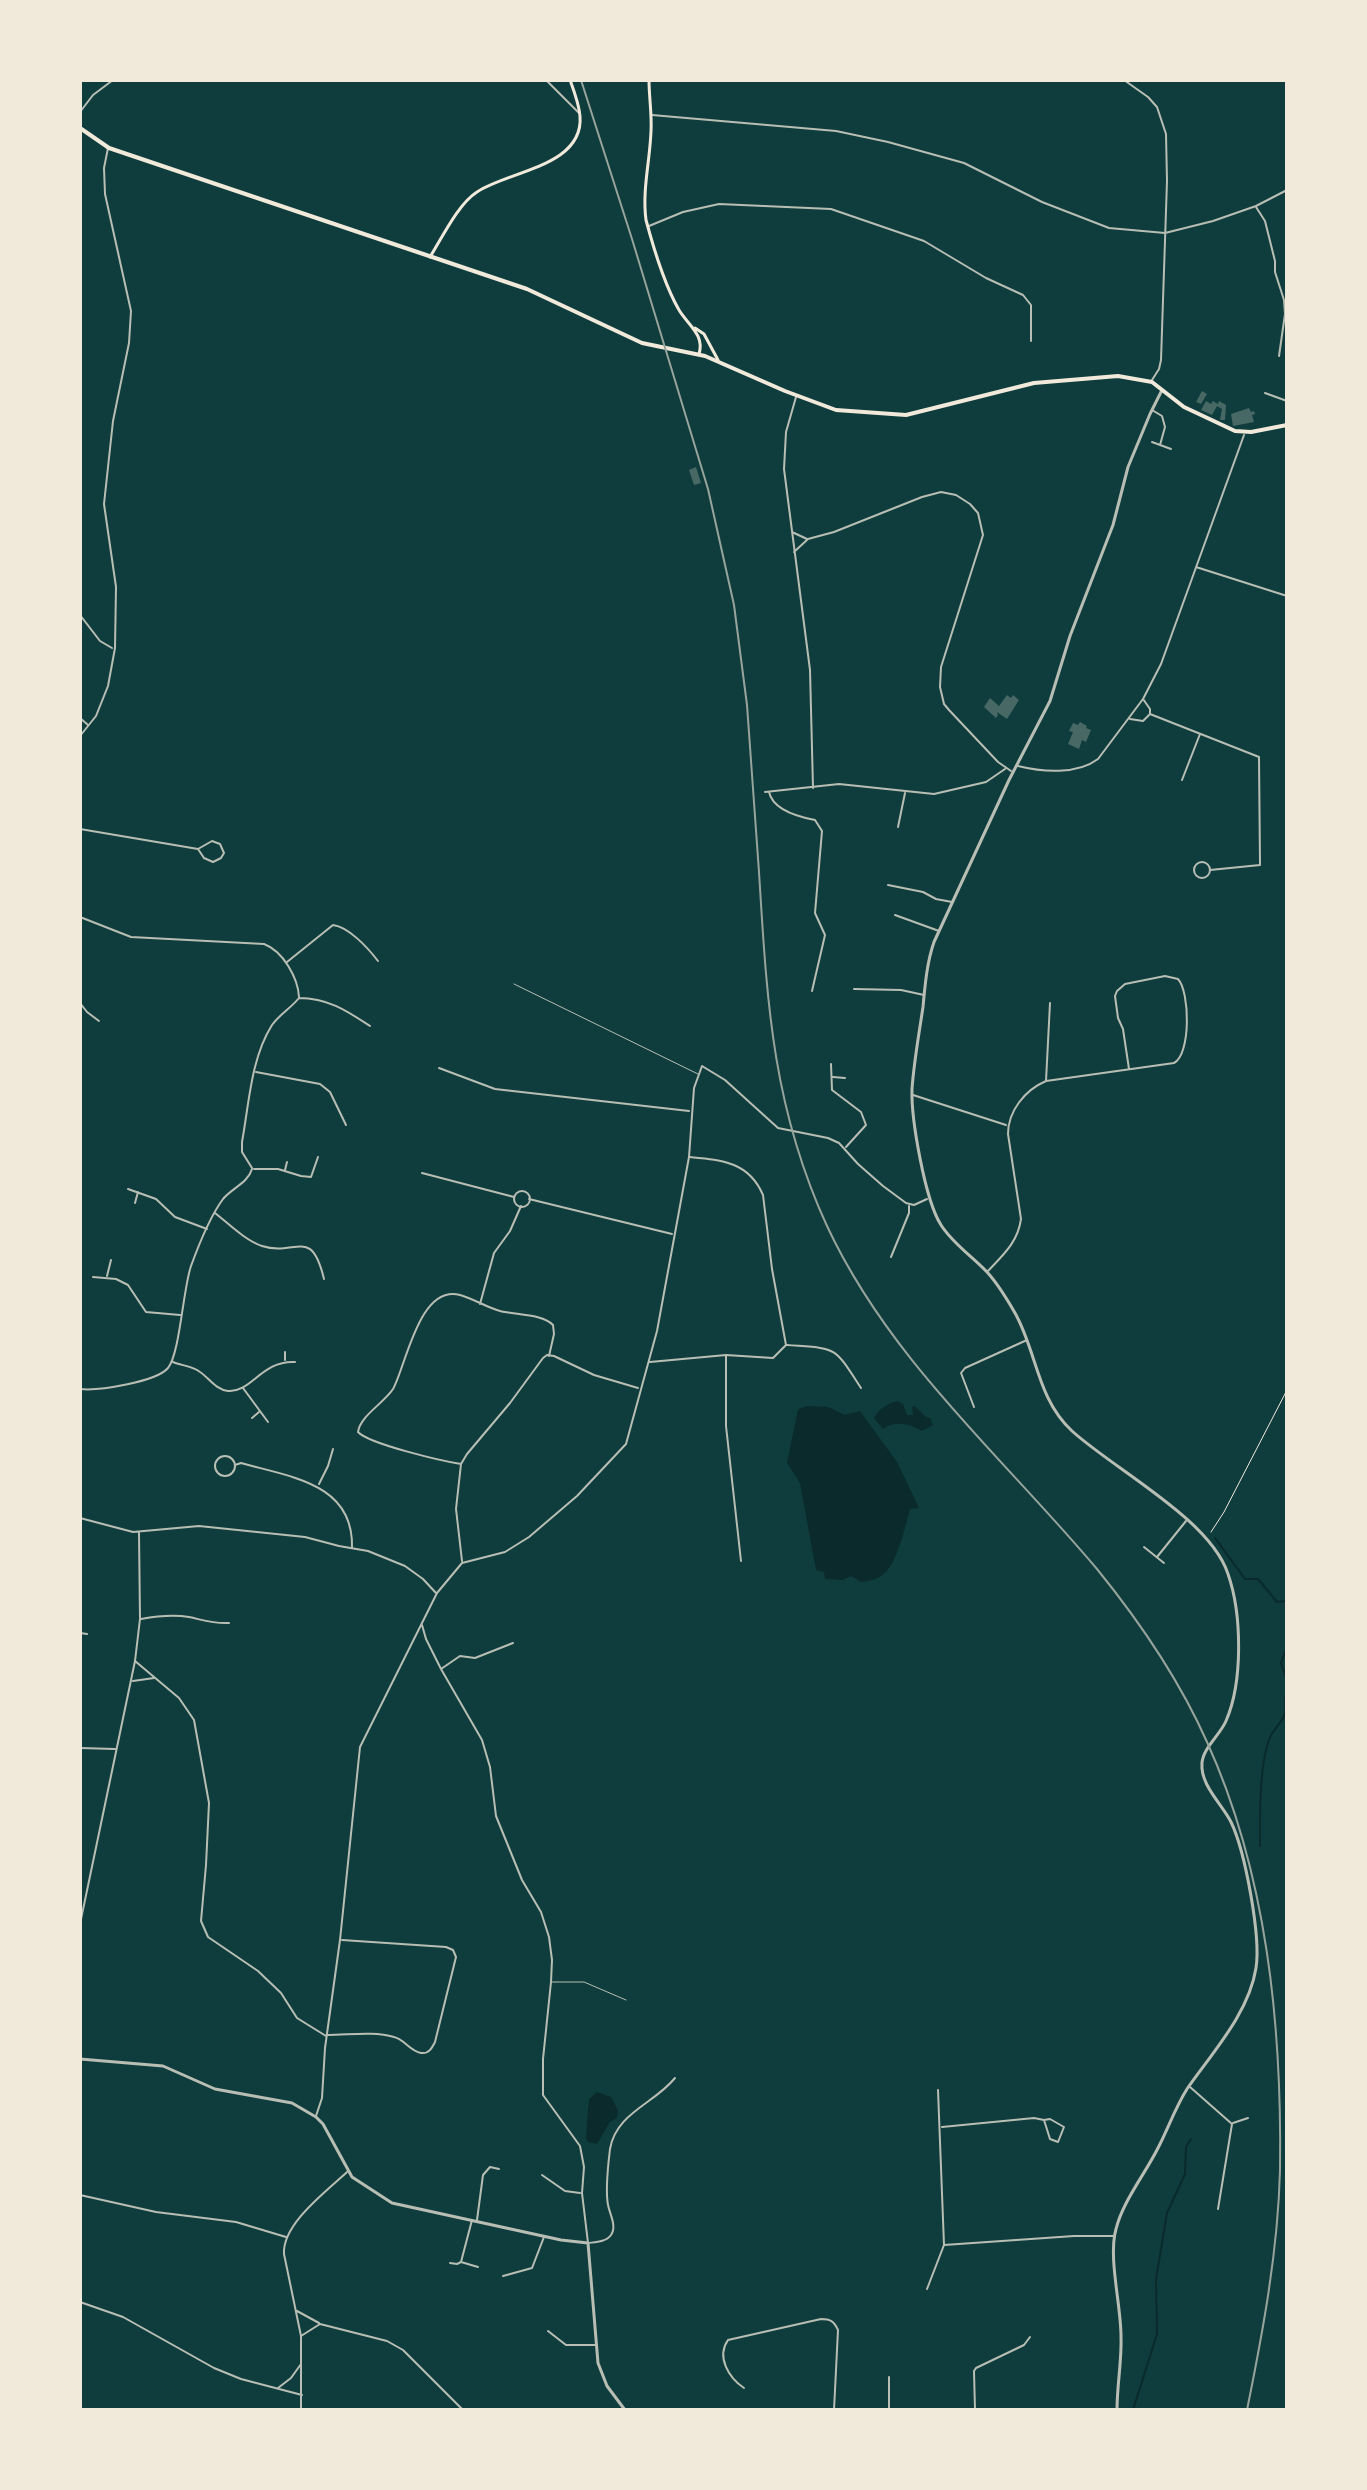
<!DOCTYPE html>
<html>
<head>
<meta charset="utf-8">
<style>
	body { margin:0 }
	#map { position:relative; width:1367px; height:2490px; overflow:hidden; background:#0f3d3e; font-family:Arial,sans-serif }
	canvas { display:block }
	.frame { position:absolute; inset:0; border:82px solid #f1e9da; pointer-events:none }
</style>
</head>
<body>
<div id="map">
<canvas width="1367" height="2490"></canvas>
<div class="frame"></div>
</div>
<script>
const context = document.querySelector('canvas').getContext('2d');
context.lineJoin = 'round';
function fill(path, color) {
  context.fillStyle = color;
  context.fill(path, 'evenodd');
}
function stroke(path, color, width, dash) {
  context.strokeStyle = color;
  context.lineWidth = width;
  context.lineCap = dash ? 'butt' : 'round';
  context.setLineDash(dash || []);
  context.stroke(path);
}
fill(new Path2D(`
	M 898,1401 L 903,1404 L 907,1415 L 913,1415 L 912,1407 L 915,1406 L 926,1417 L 930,1418 L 933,1425 L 922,1431 C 909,1424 896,1420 883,1429 L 874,1418 C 879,1409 888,1403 898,1401 Z
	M 807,1406 L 828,1407 L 845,1415 L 860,1411 L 897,1462 L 919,1508 L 910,1509 C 905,1527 897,1567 880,1577 C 875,1580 866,1581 861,1582 L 851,1576 L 843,1580 L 825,1579 L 824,1572 L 816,1570 L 800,1483 L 787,1463 L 798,1409 Z
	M 597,2092 L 611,2097 L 618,2110 L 617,2118 L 610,2122 L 597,2144 L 588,2142 L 586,2138 L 589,2099 Z`), '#0a2a2b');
stroke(new Path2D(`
	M 1215,1538 L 1245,1579 L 1258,1579 L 1277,1602 L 1287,1601
	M 1287,1647 L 1281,1663 L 1287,1680
	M 1260,1846 C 1260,1815 1259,1765 1270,1737 C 1274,1729 1281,1723 1284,1716 C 1288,1708 1283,1700 1287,1691
	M 1133,2410 L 1157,2334 L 1156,2279 L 1167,2213 L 1185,2174 L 1186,2147 L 1191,2139`), '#0a2a2b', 2);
fill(new Path2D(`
	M 1202,391 L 1207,394 L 1201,404 L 1196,402 Z
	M 1206,401 L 1211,404 L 1213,401 L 1218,404 L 1219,401 L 1226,405 L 1225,420 L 1220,420 L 1222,409 L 1217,406 L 1212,415 L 1201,410 Z
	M 1249,408 L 1251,412 L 1254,411 L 1255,414 L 1252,415 L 1254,422 L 1233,426 L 1231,414 Z
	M 696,467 L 701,483 L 694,485 L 689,470 Z
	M 1007,695 L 1011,698 L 1013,695 L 1019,700 L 1007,719 L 997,712 L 998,715 L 996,718 L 984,707 L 990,698 L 999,706 Z
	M 1080,722 L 1087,726 L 1086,728 L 1091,730 L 1086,742 L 1082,740 L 1079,749 L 1068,744 L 1073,732 L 1069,731 L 1073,723 L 1078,725 Z`), '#486865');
stroke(new Path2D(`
	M 1211,1532 L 1224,1512 L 1287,1390`), '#f1e9da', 1);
stroke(new Path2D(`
	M 514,984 L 698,1074
	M 552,1982 L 584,1982 L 626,2000`), '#b8beb3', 1);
stroke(new Path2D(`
	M 546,80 L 579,113
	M 1124,80 L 1148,97 L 1157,107 L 1166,134 L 1167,181 L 1161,360 L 1159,369 L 1152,380
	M 80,112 L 93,95 L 113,80
	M 652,115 L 836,131 L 888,142 L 964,163 L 1042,202 L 1109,228 L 1165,233 L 1213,221 L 1256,206 L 1287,190
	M 1256,207 L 1265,221 L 1275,261 L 1275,272 L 1284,300 L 1285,314 L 1279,356
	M 649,226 L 683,212 L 719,204 L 831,209 L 924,241 L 986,278 L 1023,295 L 1031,305 L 1031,341
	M 1265,393 L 1287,401
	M 796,397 L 786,432 L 784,469 L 810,670 L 813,788
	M 1152,410 L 1162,416 L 1165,427 L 1160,445
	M 1152,442 L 1171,449
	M 792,532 L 807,539
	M 794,552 L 808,539 L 834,532 L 922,497 L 941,492 L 956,495 L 970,504 L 978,513 L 983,535 L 941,667 L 940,687 L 944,704 L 949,710 L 998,762 L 1011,771
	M 1196,567 L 1287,596
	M 80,615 L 100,641 L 112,648
	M 1150,714 L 1259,757 L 1260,865 L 1210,870
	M 80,718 L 88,725
	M 1130,719 L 1143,721 L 1150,714 L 1150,709 L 1143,699
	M 80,736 L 96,716 L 108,686 L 115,648 L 116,587 L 104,504 L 113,421 L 129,343 L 131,311 L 105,194 L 104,168 L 108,148
	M 1018,766 C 1042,772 1077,775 1098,759 L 1143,699 L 1161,664 L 1244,435
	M 1182,780 L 1200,734
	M 765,792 L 839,784 L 934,794 L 986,782 L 1005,769
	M 769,792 C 773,810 799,817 815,820 L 822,831 L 815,913 L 825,935 L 812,991
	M 898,827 L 905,793
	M 80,829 L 198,849 L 204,858 L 213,862 L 221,858 L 224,853 L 220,844 L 212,841 L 198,849
	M1194 870a8 8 0 1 1 16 0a8 8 0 1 1-16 0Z
	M 888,885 L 923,892 L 936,899 L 952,902
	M 895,915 L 939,931
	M 80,917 L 131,937 L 264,944 C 283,951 298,978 299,997
	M 287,962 L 333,925 C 349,927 368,948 378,961
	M 854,989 L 901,990 L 924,995
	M 80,1003 L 87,1012 L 99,1021
	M 831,1064 L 832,1090 L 861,1112 L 866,1125 L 846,1147
	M 439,1068 L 495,1089 L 689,1111
	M 256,1072 L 320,1084 L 330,1092 L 346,1125
	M 833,1077 L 845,1078
	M 1046,1081 L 1050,1003
	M 913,1095 L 1006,1125
	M 252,1168 L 242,1152 L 242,1142 C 249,1104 251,1058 272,1025 C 280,1014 291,1008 299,998 C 328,998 347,1011 370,1026
	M 254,1169 L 278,1169 L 301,1176 L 311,1177 L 318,1157
	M 285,1170 L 287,1162
	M 422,1173 L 514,1197
	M 128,1189 L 156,1199 L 175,1217 L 207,1229
	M514 1199a8 8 0 1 1 16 0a8 8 0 1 1-16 0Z
	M 529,1199 L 672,1234
	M 135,1203 L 138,1192
	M 215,1213 C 229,1224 246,1241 262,1246 C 296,1257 311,1225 324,1279
	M 891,1257 L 909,1213 L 909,1206
	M 987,1272 C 1003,1255 1018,1242 1021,1219 L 1008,1134 C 1008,1111 1025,1090 1046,1081 L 1174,1063 C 1191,1054 1190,992 1178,979 L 1165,976 L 1125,984 L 1117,991 L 1115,996 L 1118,1018 L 1123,1029 L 1129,1069
	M 107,1276 L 111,1260
	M 93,1277 L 116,1279 L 128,1285 L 146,1312 L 180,1315
	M 480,1304 L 494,1253 L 510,1231 L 521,1206
	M 787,1345 C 838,1349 833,1345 861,1388
	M 726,1355 L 726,1426 L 741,1561
	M 285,1360 L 285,1352
	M 173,1362 C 180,1365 190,1366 197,1370 C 208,1376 214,1389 228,1391 C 251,1393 262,1360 295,1362
	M 650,1362 L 726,1355 L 773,1358 L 786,1345 L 772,1269 L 763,1195 C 749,1162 722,1160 690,1157
	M 243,1388 L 268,1422
	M 80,1389 C 98,1391 156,1382 168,1368 C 180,1353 183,1289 191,1266 C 199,1244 209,1218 223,1199 C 232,1188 248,1183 252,1169
	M 974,1407 L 961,1373 L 965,1368 L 1027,1340
	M 252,1418 L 259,1412
	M215 1466a10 10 0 1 1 20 0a10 10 0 1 1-20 0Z
	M 461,1464 C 442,1461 369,1444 358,1432 C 360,1416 384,1403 393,1389 C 406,1366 419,1284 460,1295 C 474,1299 486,1307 500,1311 C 516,1315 543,1314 553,1325 L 554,1334 L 549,1356
	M 235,1465 L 241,1463 C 290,1477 354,1483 352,1548
	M 319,1484 L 328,1466 L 333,1449
	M 80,1518 L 133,1532 L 199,1526 L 305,1537 L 339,1546 L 368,1551 L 405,1566 L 423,1579 L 436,1593
	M 1144,1547 L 1164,1563
	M 1157,1557 L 1186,1521
	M 462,1561 L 456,1509 L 461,1464 L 467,1454 L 510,1403 L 543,1358 L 547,1355 L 554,1356 L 594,1375 L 638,1388
	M 141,1619 C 157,1616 172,1614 189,1617 C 203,1620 214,1624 229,1623
	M 422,1625 L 426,1639 L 441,1669 L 482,1740 L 490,1767 L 496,1816 L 522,1880 L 541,1912 L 549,1937 L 552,1960 L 551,1982 L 543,2059 L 543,2095 L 580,2146 L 584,2167 L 582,2193 L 588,2243 C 596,2242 606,2242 611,2235 C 617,2226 610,2215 608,2205 C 605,2189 608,2166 610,2149 C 616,2113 654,2104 675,2078
	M 80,1633 L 87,1634
	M 135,1661 L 179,1698 L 194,1720 L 209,1803 L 206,1865 L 201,1921 L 208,1937 L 258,1971 L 281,1993 L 297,2018 L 326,2036
	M 441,1669 L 460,1656 L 475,1658 L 513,1643
	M 133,1681 L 154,1678
	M 80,1748 L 115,1749
	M 80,1924 L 135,1661 L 140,1619 L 139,1533
	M 328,2035 C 349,2035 374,2031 394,2037 C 404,2039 410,2051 421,2053 C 429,2054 432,2048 435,2042 L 456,1957 L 453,1950 L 446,1947 L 342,1940
	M 1190,2087 L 1232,2124 L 1218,2209
	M 316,2116 L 322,2098 L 325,2048 L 340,1940 L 360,1747 L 437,1593 L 462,1563 L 505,1552 L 529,1537 L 577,1496 L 626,1444 L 657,1331 L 689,1157 L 694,1088 L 702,1066 L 725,1080 L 778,1128 L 828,1138 L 839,1143 L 858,1164 L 883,1186 L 906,1203 L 914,1205 L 927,1199
	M 1233,2123 L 1248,2118
	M 942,2127 L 1034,2118 L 1044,2120 L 1050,2139 L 1058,2142 L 1064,2127 L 1050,2119 L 1044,2120
	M 542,2175 L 565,2191 L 580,2193
	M 80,2195 L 156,2212 L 236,2222 L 286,2237
	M 477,2220 L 483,2175 L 490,2167 L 499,2169
	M 944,2245 L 1074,2236 L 1113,2236
	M 461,2262 L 472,2220
	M 450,2263 L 457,2264 L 461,2262 L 478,2267
	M 503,2276 L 532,2268 L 544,2237
	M 927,2289 L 944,2245 L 938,2090
	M 80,2302 L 123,2317 L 214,2368 L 241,2379 L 302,2395
	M 297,2311 L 319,2323
	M 548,2331 L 566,2345 L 596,2345
	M 301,2336 L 320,2324 L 387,2341 L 403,2350 L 463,2410
	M 889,2377 L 889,2410
	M 278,2388 L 291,2378 L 301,2364
	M 744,2388 C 729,2378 716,2357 728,2340 L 821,2319 C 830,2319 834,2321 838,2330 L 834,2410
	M 301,2410 L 301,2336 L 284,2254 C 282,2224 327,2191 347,2172
	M 975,2410 L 974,2371 L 976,2368 L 1024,2345 L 1030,2337`), '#b8beb3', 2);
stroke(new Path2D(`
	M 80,2059 L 163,2066 L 215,2089 L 292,2103 L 316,2117 L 323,2124 L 352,2177 L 392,2203 L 561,2240 L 588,2243 L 598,2363 L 607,2386 L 625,2410
	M 1117,2410 C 1117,2385 1122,2360 1121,2336 C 1121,2305 1108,2257 1116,2229 C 1123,2201 1145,2174 1158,2148 C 1168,2129 1175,2108 1187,2089 C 1212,2053 1249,2013 1256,1968 C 1261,1936 1245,1851 1231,1822 C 1222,1804 1200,1785 1202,1763 C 1203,1748 1220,1735 1226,1721 C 1243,1682 1242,1614 1228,1574 C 1210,1519 1115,1470 1072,1431 C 1037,1399 1037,1352 1015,1313 C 1007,1299 998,1284 987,1272 C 972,1256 953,1244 941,1225 C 925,1200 911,1119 912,1089 C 914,1061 919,1034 923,1007 C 925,985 927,962 934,942 L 1009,780 L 1050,701 L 1070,636 L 1113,525 L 1128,467 L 1150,414 L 1162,390`), '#b8beb3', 3);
stroke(new Path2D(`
	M 649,80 C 649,97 652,114 651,131 C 650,161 642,190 646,220 C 654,250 664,284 679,310 C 688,325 705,335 699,354
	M 430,257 C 442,238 458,204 477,192 C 507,171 584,167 580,116 C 579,104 574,91 570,80
	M 695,328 L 704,334 L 718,360`), '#f1e9da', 3);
stroke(new Path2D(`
	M 80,128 L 109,148 L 527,289 L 642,343 L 705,356 L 785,391 L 836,410 L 906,415 L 1034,383 L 1118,376 L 1152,382 L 1184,407 L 1235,431 L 1251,432 L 1287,425`), '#f1e9da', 4);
stroke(new Path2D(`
	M 581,80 L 632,239 L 708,489 L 734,605 L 747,705 C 751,761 755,817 759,872 C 767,1001 772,1106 827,1226 C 890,1361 1003,1457 1097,1569 C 1140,1622 1179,1679 1207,1742 C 1267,1874 1282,2026 1280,2170 C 1278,2251 1263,2331 1247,2410`), '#97a49c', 2);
</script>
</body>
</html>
